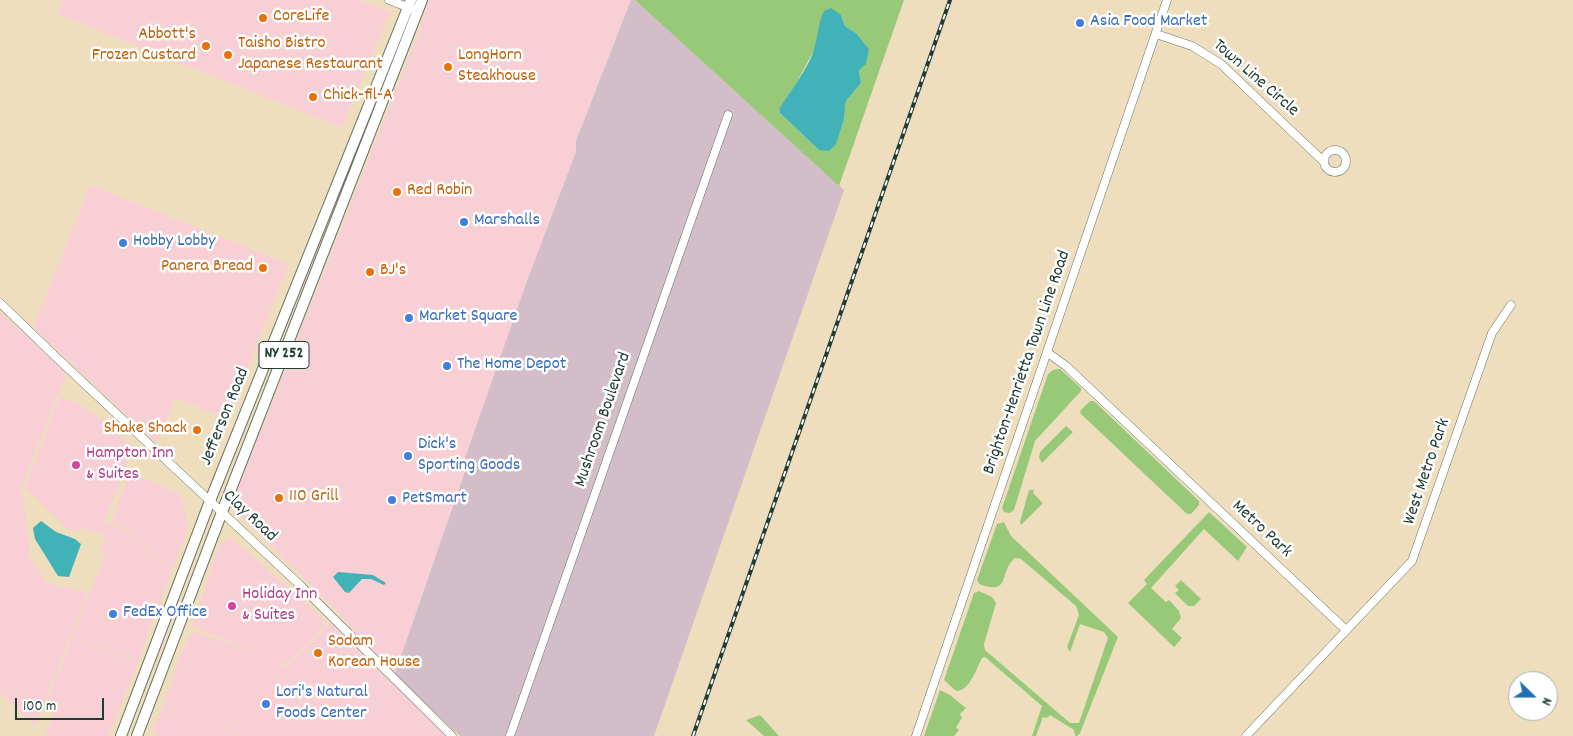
<!DOCTYPE html>
<html>
<head>
<meta charset="utf-8">
<style>
	body { margin:0 }
	#map { position:relative; width:1573px; height:736px; overflow:hidden; background:#efdebe; font-family:Dekko,sans-serif }
	canvas { display:block }
	.north { position:absolute; left:1508px; top:671px; width:50px; height:50px; box-sizing:border-box; background:#fff; border:1px solid #a5b1ae; border-radius:50%; rotate:112deg; font-size:14px; font-weight:700; line-height:20px; text-align:center; color:#1f3d34 }
	.north::after { content:''; display:block; margin:auto; width:18px; height:22px; background:#1f6fb2; clip-path:polygon(50% 0,100% 100%,50% 72%,0 100%) }
	.scale { position:absolute; left:15px; top:698px; width:89px; height:22px; box-sizing:border-box; border:2px solid #1f3d34; border-top:0; padding-left:6px; font-size:15px; line-height:18px; white-space:nowrap; color:#1f3d34; -webkit-text-stroke:4px #fff; paint-order:stroke }
</style>
</head>
<body>
<div id="map">
<canvas width="1573" height="736"></canvas>
<div class="north">N</div>
<div class="scale">100 m</div>
</div>
<script>
const context = document.querySelector('canvas').getContext('2d');
context.lineJoin = 'round';
function fill(path, color) {
  context.fillStyle = color;
  context.fill(path, 'evenodd');
}
function stroke(path, color, width, dash) {
  context.strokeStyle = color;
  context.lineWidth = width;
  context.lineCap = dash ? 'butt' : 'round';
  context.setLineDash(dash || []);
  context.stroke(path);
}
function label(font, color, halo, rows, align = 'center') {
  context.font = font + ' Dekko,sans-serif';
  context.lineWidth = 5;
  context.setLineDash([]);
  context.textBaseline = 'middle';
  context.strokeStyle = halo;
  context.fillStyle = color;
  for (const [text, x, y, turn = 0] of rows) {
    context.save();
    context.translate(x, y);
    context.rotate((+turn || 0) * Math.PI / 180);
    context.textAlign = isNaN(turn) ? turn : align;
    if (halo) context.strokeText(text, 0, 0);
    context.fillText(text, 0, 0);
    context.restore();
  }
}
fill(new Path2D(`
	M 62,0 L 360,0 L 390,12 L 342,128 L 57,14 Z
	M 429,0 L 631,0 L 576,141 L 576,152 L 527,281 L 465,458 L 469,460 L 395,674 L 350,628 L 337,611 L 238,514 L 234,509 L 233,501 L 419,32 Z
	M 90,185 L 289,264 L 227,419 L 175,398 L 157,443 L 33,328 Z
	M 0,312 L 67,373 L 22,486 L 31,559 L 47,583 L 88,593 L 35,726 L 0,693 Z
	M 60,397 L 79,404 L 100,418 L 134,447 L 104,522 L 126,530 L 171,572 L 138,661 L 72,637 L 105,555 L 99,552 L 105,536 L 86,529 L 68,530 L 25,487 Z
	M 130,472 L 178,493 L 183,501 L 188,528 L 172,572 L 125,527 L 111,522 Z
	M 229,537 L 259,561 L 324,620 L 326,624 L 291,660 L 285,665 L 281,663 L 283,670 L 330,623 L 447,736 L 239,736 L 230,728 L 233,722 L 228,728 L 237,736 L 157,736 L 153,730 L 189,635 L 197,632 L 270,659 L 192,626 L 219,546 Z
	M 72,638 L 138,662 L 109,736 L 45,736 L 59,704 L 48,699 Z`), '#f7cfd5');
fill(new Path2D(`
	M 631,0 L 635,0 L 844,190 L 654,736 L 460,736 L 395,674 L 469,460 L 465,458 L 527,281 L 576,152 L 576,141 Z`), '#d2bdc8');
fill(new Path2D(`
	M 635,0 L 904,0 L 839,186 ZM 841,15 L 845,26 L 856,33 L 869,49 L 859,70 L 861,83 L 846,101 L 844,119 L 819,150 L 780,113 L 779,109 L 797,82 L 814,50 Z
	M 1060,369 L 1081,388 L 1081,391 L 1035,441 L 1014,510 L 1010,513 L 1004,512 L 1002,508 L 1048,374 L 1053,370 Z
	M 1090,401 L 1094,401 L 1199,501 L 1199,505 L 1191,514 L 1187,514 L 1081,414 L 1080,411 Z
	M 1066,426 L 1073,432 L 1042,463 L 1039,458 L 1040,452 Z
	M 1029,490 L 1034,490 L 1033,493 L 1043,503 L 1021,525 L 1020,522 Z
	M 1209,512 L 1247,547 L 1238,561 L 1204,529 L 1151,588 L 1166,602 L 1169,600 L 1179,611 L 1181,618 L 1172,629 L 1182,638 L 1174,647 L 1128,603 L 1147,584 L 1144,580 Z
	M 1004,522 L 1011,536 L 1118,637 L 1080,733 L 1077,736 L 1075,736 L 1074,730 L 1050,715 L 1047,718 L 1043,717 L 1036,736 L 1032,736 L 1042,706 L 985,657 L 982,658 L 980,662 C 975,672 969,691 956,691 L 944,680 L 974,593 L 979,591 L 992,597 L 996,603 L 984,644 L 985,650 L 1070,723 L 1079,723 L 1108,638 L 1104,632 L 1080,624 L 1070,652 L 1067,647 L 1079,615 L 1076,606 L 1021,559 L 1015,558 C 998,572 1012,596 979,584 L 977,580 L 997,524 Z
	M 1181,580 L 1201,599 L 1194,606 L 1188,606 L 1175,593 L 1179,590 L 1175,586 Z
	M 940,690 L 950,695 L 966,708 L 960,714 L 962,718 L 956,727 L 959,730 L 954,736 L 924,736 Z
	M 760,715 L 779,736 L 764,736 L 746,720 Z`), '#98c979');
fill(new Path2D(`
	M 831,8 L 841,15 L 845,26 L 856,33 L 869,49 L 866,64 L 859,70 L 861,83 L 846,101 L 844,119 L 836,144 L 829,151 L 819,150 L 780,113 L 779,109 C 789,93 810,66 814,49 C 818,36 818,23 824,11 Z
	M 41,521 L 56,532 L 75,539 L 81,544 L 69,577 L 58,576 L 35,539 L 33,528 Z
	M 338,572 L 373,575 L 386,583 L 384,585 L 371,579 L 362,579 L 349,593 L 345,592 L 333,577 Z`), '#42b2b9');
const minor = new Path2D(`
	M 389,0 L 418,11
	M 1156,34 L 1192,46 L 1221,64 L 1324,162
	M1324 161a11 11 0 1 1 22 0a11 11 0 1 1-22 0Z
	M 0,303 L 58,359 L 302,587 L 452,736
	M 1048,353 L 1066,366 L 1346,630
	M 510,736 L 728,115
	M 916,736 L 1167,0
	M 1246,736 L 1412,561 L 1492,333 L 1511,305`);
const major = new Path2D(`
	M 121,736 L 210,501 L 411,0
	M 137,736 L 222,512 L 422,0`);
stroke(minor, '#687564', 9);
stroke(major, '#687564', 12);
stroke(minor, '#fff', 8);
stroke(major, '#fff', 10);
const rail = new Path2D(`
	M 693,736 L 950,0`);
stroke(rail, '#1f3d34', 4);
stroke(rail, '#fff', 2, [5.5]);
for (const [x, y, r, color] of [
	[263,18,5,"#e8710a"],
	[1080,23,5,"#3f7fe0"],
	[206,46,5,"#e8710a"],
	[228,55,5,"#e8710a"],
	[448,67,5,"#e8710a"],
	[313,97,5,"#e8710a"],
	[397,192,5,"#e8710a"],
	[464,222,5,"#3f7fe0"],
	[123,243,5,"#3f7fe0"],
	[263,268,5,"#e8710a"],
	[370,272,5,"#e8710a"],
	[409,318,5,"#3f7fe0"],
	[447,366,5,"#3f7fe0"],
	[197,430,5,"#e8710a"],
	[408,456,5,"#3f7fe0"],
	[76,465,5,"#d1479c"],
	[279,498,5,"#e8710a"],
	[392,500,5,"#3f7fe0"],
	[232,606,5,"#d1479c"],
	[113,614,5,"#3f7fe0"],
	[318,653,5,"#e8710a"],
	[266,704,5,"#3f7fe0"]
]) {
  const dot = new Path2D();
  dot.arc(x, y, r, 0, 2 * Math.PI);
  context.fillStyle = color;
  context.fill(dot);
  stroke(dot, '#fff', 2);
}
for (const [x, y, w] of [
	[284,355,50]
]) {
  const box = new Path2D();
  box.roundRect(x - w / 2, y - 13.5, w, 27, 4);
  context.fillStyle = '#fff';
  context.fill(box);
  stroke(box, '#1f3d34', 1);
}
label('bold 16px', '#1f3d34', null, [
	["NY 252",284,355]
]);
label('18px', '#c56008', '#fff', [
	["CoreLife",273,18],
	["Abbott's",196,36,"right"],
	["Frozen Custard",196,57,"right"],
	["Taisho Bistro",238,45],
	["Japanese Restaurant",238,66],
	["LongHorn",458,57],
	["Steakhouse",458,78],
	["Chick-fil-A",323,97],
	["Red Robin",407,192],
	["Panera Bread",253,268,"right"],
	["BJ's",380,272],
	["Shake Shack",187,430,"right"],
	["110 Grill",289,498],
	["Sodam",328,643],
	["Korean House",328,664]
], 'left');
label('18px', '#366cbe', '#fff', [
	["Asia Food Market",1090,23],
	["Marshalls",474,222],
	["Hobby Lobby",133,243],
	["Market Square",419,318],
	["The Home Depot",457,366],
	["Dick's",418,446],
	["Sporting Goods",418,467],
	["PetSmart",402,500],
	["FedEx Office",123,614],
	["Lori's Natural",276,694],
	["Foods Center",276,715]
], 'left');
label('18px', '#1f3d34', '#fff', [
	["Town Line Circle",1255,79,41],
	["Brighton-Henrietta Town Line Road",1028,363,-71],
	["Jefferson Road",226,417,-68],
	["Mushroom Boulevard",604,420,-71],
	["West Metro Park",1428,472,-71],
	["Clay Road",249,517,43],
	["Metro Park",1261,530,43]
]);
label('18px', '#b23c85', '#fff', [
	["Hampton Inn",86,455],
	["& Suites",86,476],
	["Holiday Inn",242,596],
	["& Suites",242,617]
], 'left');
</script>
</body>
</html>
